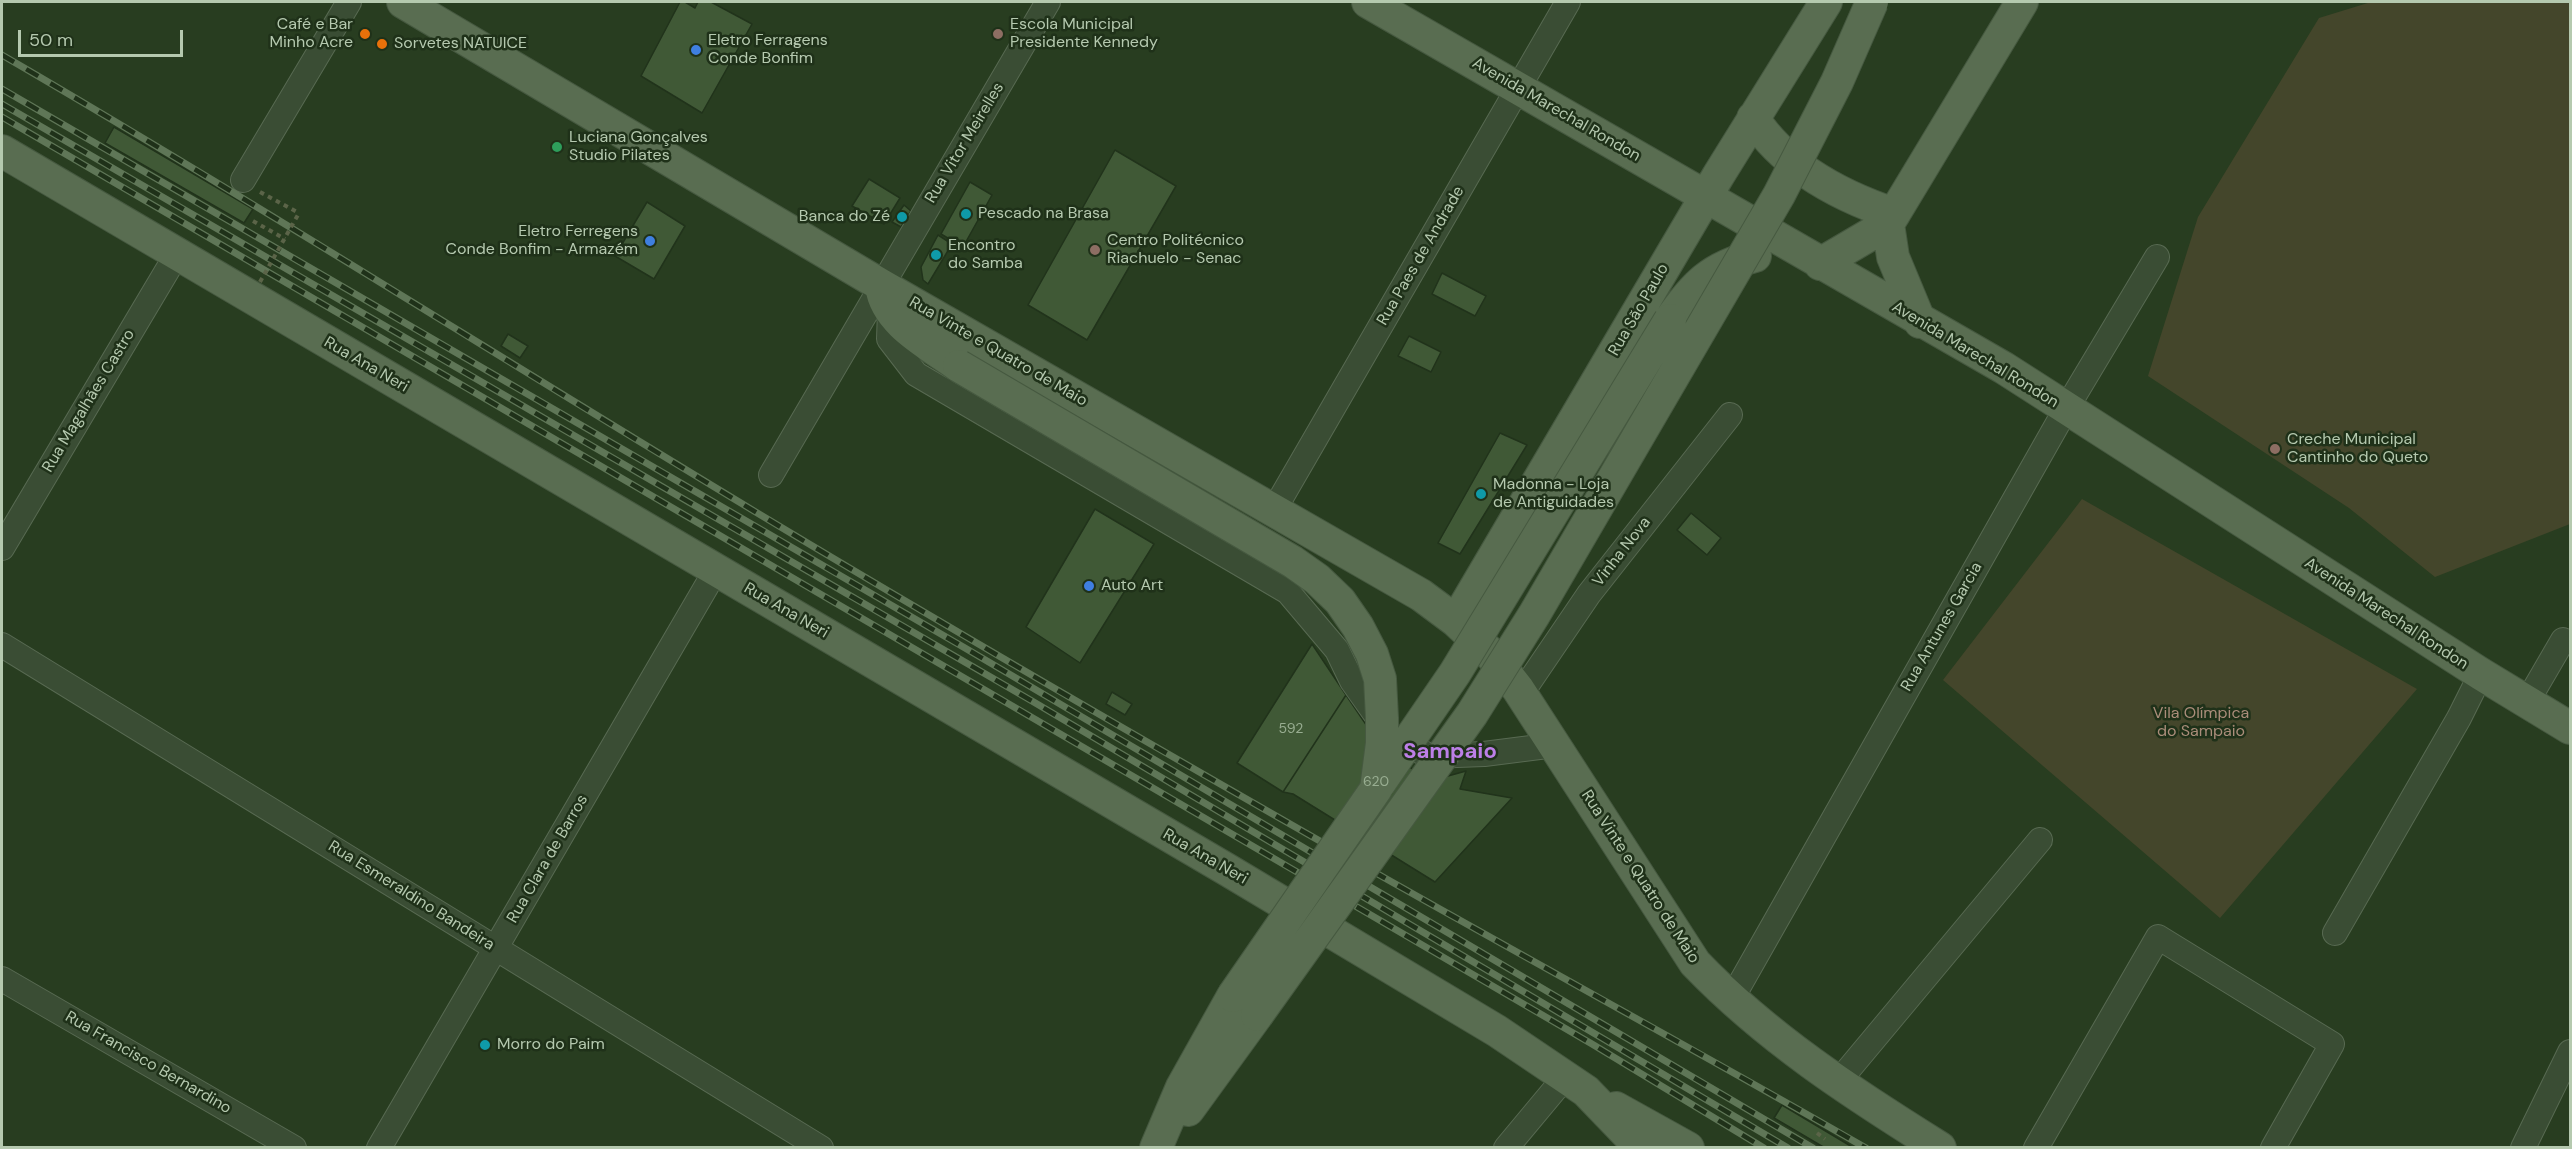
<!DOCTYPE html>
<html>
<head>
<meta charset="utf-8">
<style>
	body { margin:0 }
	#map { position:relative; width:2572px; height:1149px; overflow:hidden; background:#283d20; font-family:"DM Sans",sans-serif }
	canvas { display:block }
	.frame { position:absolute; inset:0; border:3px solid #b5c9af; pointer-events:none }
	.scale { position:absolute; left:18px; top:30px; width:165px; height:27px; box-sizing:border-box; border:3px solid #b5c9af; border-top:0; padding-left:8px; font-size:18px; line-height:21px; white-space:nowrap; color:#b5c9af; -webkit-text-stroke:4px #1f3119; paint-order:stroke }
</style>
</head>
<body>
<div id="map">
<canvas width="2572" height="1149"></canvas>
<div class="frame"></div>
<div class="scale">50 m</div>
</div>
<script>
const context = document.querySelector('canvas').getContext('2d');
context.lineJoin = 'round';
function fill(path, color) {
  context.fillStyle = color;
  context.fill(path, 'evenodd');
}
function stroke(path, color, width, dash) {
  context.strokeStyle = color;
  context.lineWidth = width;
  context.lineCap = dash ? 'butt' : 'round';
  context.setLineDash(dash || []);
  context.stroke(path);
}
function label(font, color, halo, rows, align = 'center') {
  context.font = font + ' "DM Sans",sans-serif';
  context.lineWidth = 5;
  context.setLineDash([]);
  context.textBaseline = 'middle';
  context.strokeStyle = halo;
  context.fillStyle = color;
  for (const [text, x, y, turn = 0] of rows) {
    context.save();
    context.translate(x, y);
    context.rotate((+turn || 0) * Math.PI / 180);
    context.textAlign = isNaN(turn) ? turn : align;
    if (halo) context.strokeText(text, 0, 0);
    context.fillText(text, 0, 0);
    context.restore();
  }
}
fill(new Path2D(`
	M 2371,2 L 2570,2 L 2570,524 L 2435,577 L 2349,508 L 2148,376 L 2198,217 L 2319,18 Z
	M 2082,499 L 2417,689 L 2220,918 L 1943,680 Z`), '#44462b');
const building = new Path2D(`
	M 680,2 L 685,2 L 695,8 L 698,2 L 711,2 L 752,24 L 702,113 L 641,76 Z
	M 114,127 L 253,209 L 244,223 L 105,143 Z
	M 1115,150 L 1176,186 L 1087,340 L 1028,305 Z
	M 869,179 L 900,198 L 884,224 L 852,206 Z
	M 970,182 L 992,195 L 963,247 L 941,234 Z
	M 647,202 L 685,226 L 654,279 L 615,256 Z
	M 904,205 L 911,211 L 901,227 L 892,222 Z
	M 938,235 L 952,244 L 928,284 L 923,280 L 921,267 Z
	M 1442,273 L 1486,296 L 1475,316 L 1432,294 Z
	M 508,334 L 528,346 L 520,358 L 501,346 Z
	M 1409,336 L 1441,352 L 1431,372 L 1398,356 Z
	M 1500,433 L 1527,445 L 1460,554 L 1438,543 Z
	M 1095,509 L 1154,544 L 1080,663 L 1026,627 Z
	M 1691,513 L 1721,538 L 1707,555 L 1677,530 Z
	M 1312,644 L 1346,695 L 1283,792 L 1237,763 Z
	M 1112,692 L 1132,704 L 1125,715 L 1106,704 Z
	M 1346,695 L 1367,726 L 1392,754 L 1419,774 L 1448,776 L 1466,771 L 1460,789 L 1512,798 L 1435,882 L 1293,794 L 1283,792 Z
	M 1782,1105 L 1854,1148 L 1825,1148 L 1774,1118 Z`);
fill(building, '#405936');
stroke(building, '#21331b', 1.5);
const minor = new Path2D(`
	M 243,180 L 349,2
	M 890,311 L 889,339 L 916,374 L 1288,592 L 1337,650 L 1352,681 L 1393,739 L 1430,756 L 1484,754 L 1555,745
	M 771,475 L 1048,2
	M 1274,510 L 1568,2
	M 2,548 L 177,254
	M 2,645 L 821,1148
	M 1521,694 L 1589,594 L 1730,415
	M 2527,702 L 2563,640
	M 2335,933 L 2459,718 L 2481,674
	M 2,979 L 294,1148
	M 1731,1000 L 2066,409 L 2157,257
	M 1838,1082 L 2040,840
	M 379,1148 L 716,570
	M 1506,1148 L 1566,1076
	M 2036,1148 L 2158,937 L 2332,1044 L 2273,1148
	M 2523,1148 L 2570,1052`);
const major = new Path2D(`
	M 403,2 L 881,285 L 1421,595 L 1456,621 L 1488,651 L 1518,689 L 1695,963 C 1767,1038 1852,1093 1940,1148
	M 1368,2 L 2004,368 L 2481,674 L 2570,728
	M 1753,118 C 1785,167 1840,196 1894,214
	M 2,151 L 1226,869 L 1497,1031 L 1586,1091 L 1641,1148
	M 1888,224 L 1893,257 L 1920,322
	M 1820,264 L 1888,224 L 2022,2
	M 881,286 C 886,324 931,345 959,366
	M 1670,320 C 1694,285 1711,267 1755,256
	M 1456,621 L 1718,176 L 1826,2
	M 1616,1108 L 1688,1148
	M 1188,1110 L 1257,1015
	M 1156,1148 L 1182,1087 L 1233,996`);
stroke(minor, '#586a52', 26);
stroke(major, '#465940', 34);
stroke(new Path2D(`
	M 260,192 L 299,213
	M 253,221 L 285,239
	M 1817,1133 L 1825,1139`), '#5b6448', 4, [4.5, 4.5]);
stroke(minor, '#3a4d34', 24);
stroke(major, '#596d51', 32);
const rail = new Path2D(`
	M 2,55 C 255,202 503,360 754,511 C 962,636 1172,757 1383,877 C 1544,968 1706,1056 1866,1148
	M 2,89 L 965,648 L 1813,1148
	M 2,104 L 1032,701 L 1788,1148
	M 2,117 L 1592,1044 L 1764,1148`);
stroke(rail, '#5f7657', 7);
stroke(rail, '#1f3119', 4.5, [14]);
const majorBridge = new Path2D(`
	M 959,366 L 1293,562 L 1317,579 L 1340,601 L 1358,627 L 1372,654 L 1380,679 L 1382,718 L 1382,743 L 1376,789 L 1233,996
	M 1379,784 L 1455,673 L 1670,320
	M 1257,1015 L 1472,714 L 1534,615 L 1779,195 L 1837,82 L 1872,2`);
stroke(majorBridge, '#465940', 34, []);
stroke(new Path2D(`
	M 260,282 L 299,213`), '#5b6448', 4, [4.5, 4.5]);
stroke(majorBridge, '#596d51', 32);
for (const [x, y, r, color] of [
	[365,34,6,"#e8710a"],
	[998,34,6,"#8d6e63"],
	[382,44,6,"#e8710a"],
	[696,50,6,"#3f7fe0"],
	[557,147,6,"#2e9e5b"],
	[966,214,6,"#0f9aa8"],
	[902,217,6,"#0f9aa8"],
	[650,241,6,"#3f7fe0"],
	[1095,250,6,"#8d6e63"],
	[936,255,6,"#0f9aa8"],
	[2275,449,6,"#8d6e63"],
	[1481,494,6,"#0f9aa8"],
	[1089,586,6,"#3f7fe0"],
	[485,1045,6,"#0f9aa8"]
]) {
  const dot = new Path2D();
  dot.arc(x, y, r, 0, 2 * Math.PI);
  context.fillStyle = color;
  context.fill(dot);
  stroke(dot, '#1f3119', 2);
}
label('14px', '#98ad91', null, [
	["592",1291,729],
	["620",1376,782]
]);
label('16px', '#b5c9af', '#1f3119', [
	["Café e Bar",353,25,"right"],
	["Minho Acre",353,43,"right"],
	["Escola Municipal",1010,25],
	["Presidente Kennedy",1010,43],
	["Eletro Ferragens",708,41],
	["Conde Bonfim",708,59],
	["Sorvetes NATUICE",394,44],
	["Luciana Gonçalves",569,138],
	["Studio Pilates",569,156],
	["Pescado na Brasa",978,214],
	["Banca do Zé",890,217,"right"],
	["Eletro Ferregens",638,232,"right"],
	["Conde Bonfim - Armazém",638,250,"right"],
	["Centro Politécnico",1107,241],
	["Riachuelo - Senac",1107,259],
	["Encontro",948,246],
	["do Samba",948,264],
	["Creche Municipal",2287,440],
	["Cantinho do Queto",2287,458],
	["Madonna - Loja",1493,485],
	["de Antiguidades",1493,503],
	["Auto Art",1101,586],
	["Morro do Paim",497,1045]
], 'left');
label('16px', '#b5c9af', '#1f3119', [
	["Avenida Marechal Rondon",1556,110,30],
	["Rua Vitor Meirelles",965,143,-59],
	["Rua Paes de Andrade",1421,256,-60],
	["Rua São Paulo",1639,310,-60],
	["Rua Vinte e Quatro de Maio",998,352,30],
	["Avenida Marechal Rondon",1975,355,31],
	["Rua Ana Neri",366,365,30],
	["Rua Magalhães Castro",89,401,-59],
	["Vinha Nova",1622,552,-52],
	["Rua Ana Neri",786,611,30],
	["Avenida Marechal Rondon",2386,614,33],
	["Rua Antunes Garcia",1942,627,-60],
	["Rua Ana Neri",1205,857,30],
	["Rua Clara de Barros",548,859,-60],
	["Rua Vinte e Quatro de Maio",1640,877,57],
	["Rua Esmeraldino Bandeira",411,896,32],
	["Rua Francisco Bernardino",148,1063,30]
]);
label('16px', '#ab8d7a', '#1f3119', [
	["Vila Olímpica",2201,714],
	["do Sampaio",2201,732]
]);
label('bold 22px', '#bc7fe7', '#1f3119', [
	["Sampaio",1450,752]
]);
</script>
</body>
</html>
